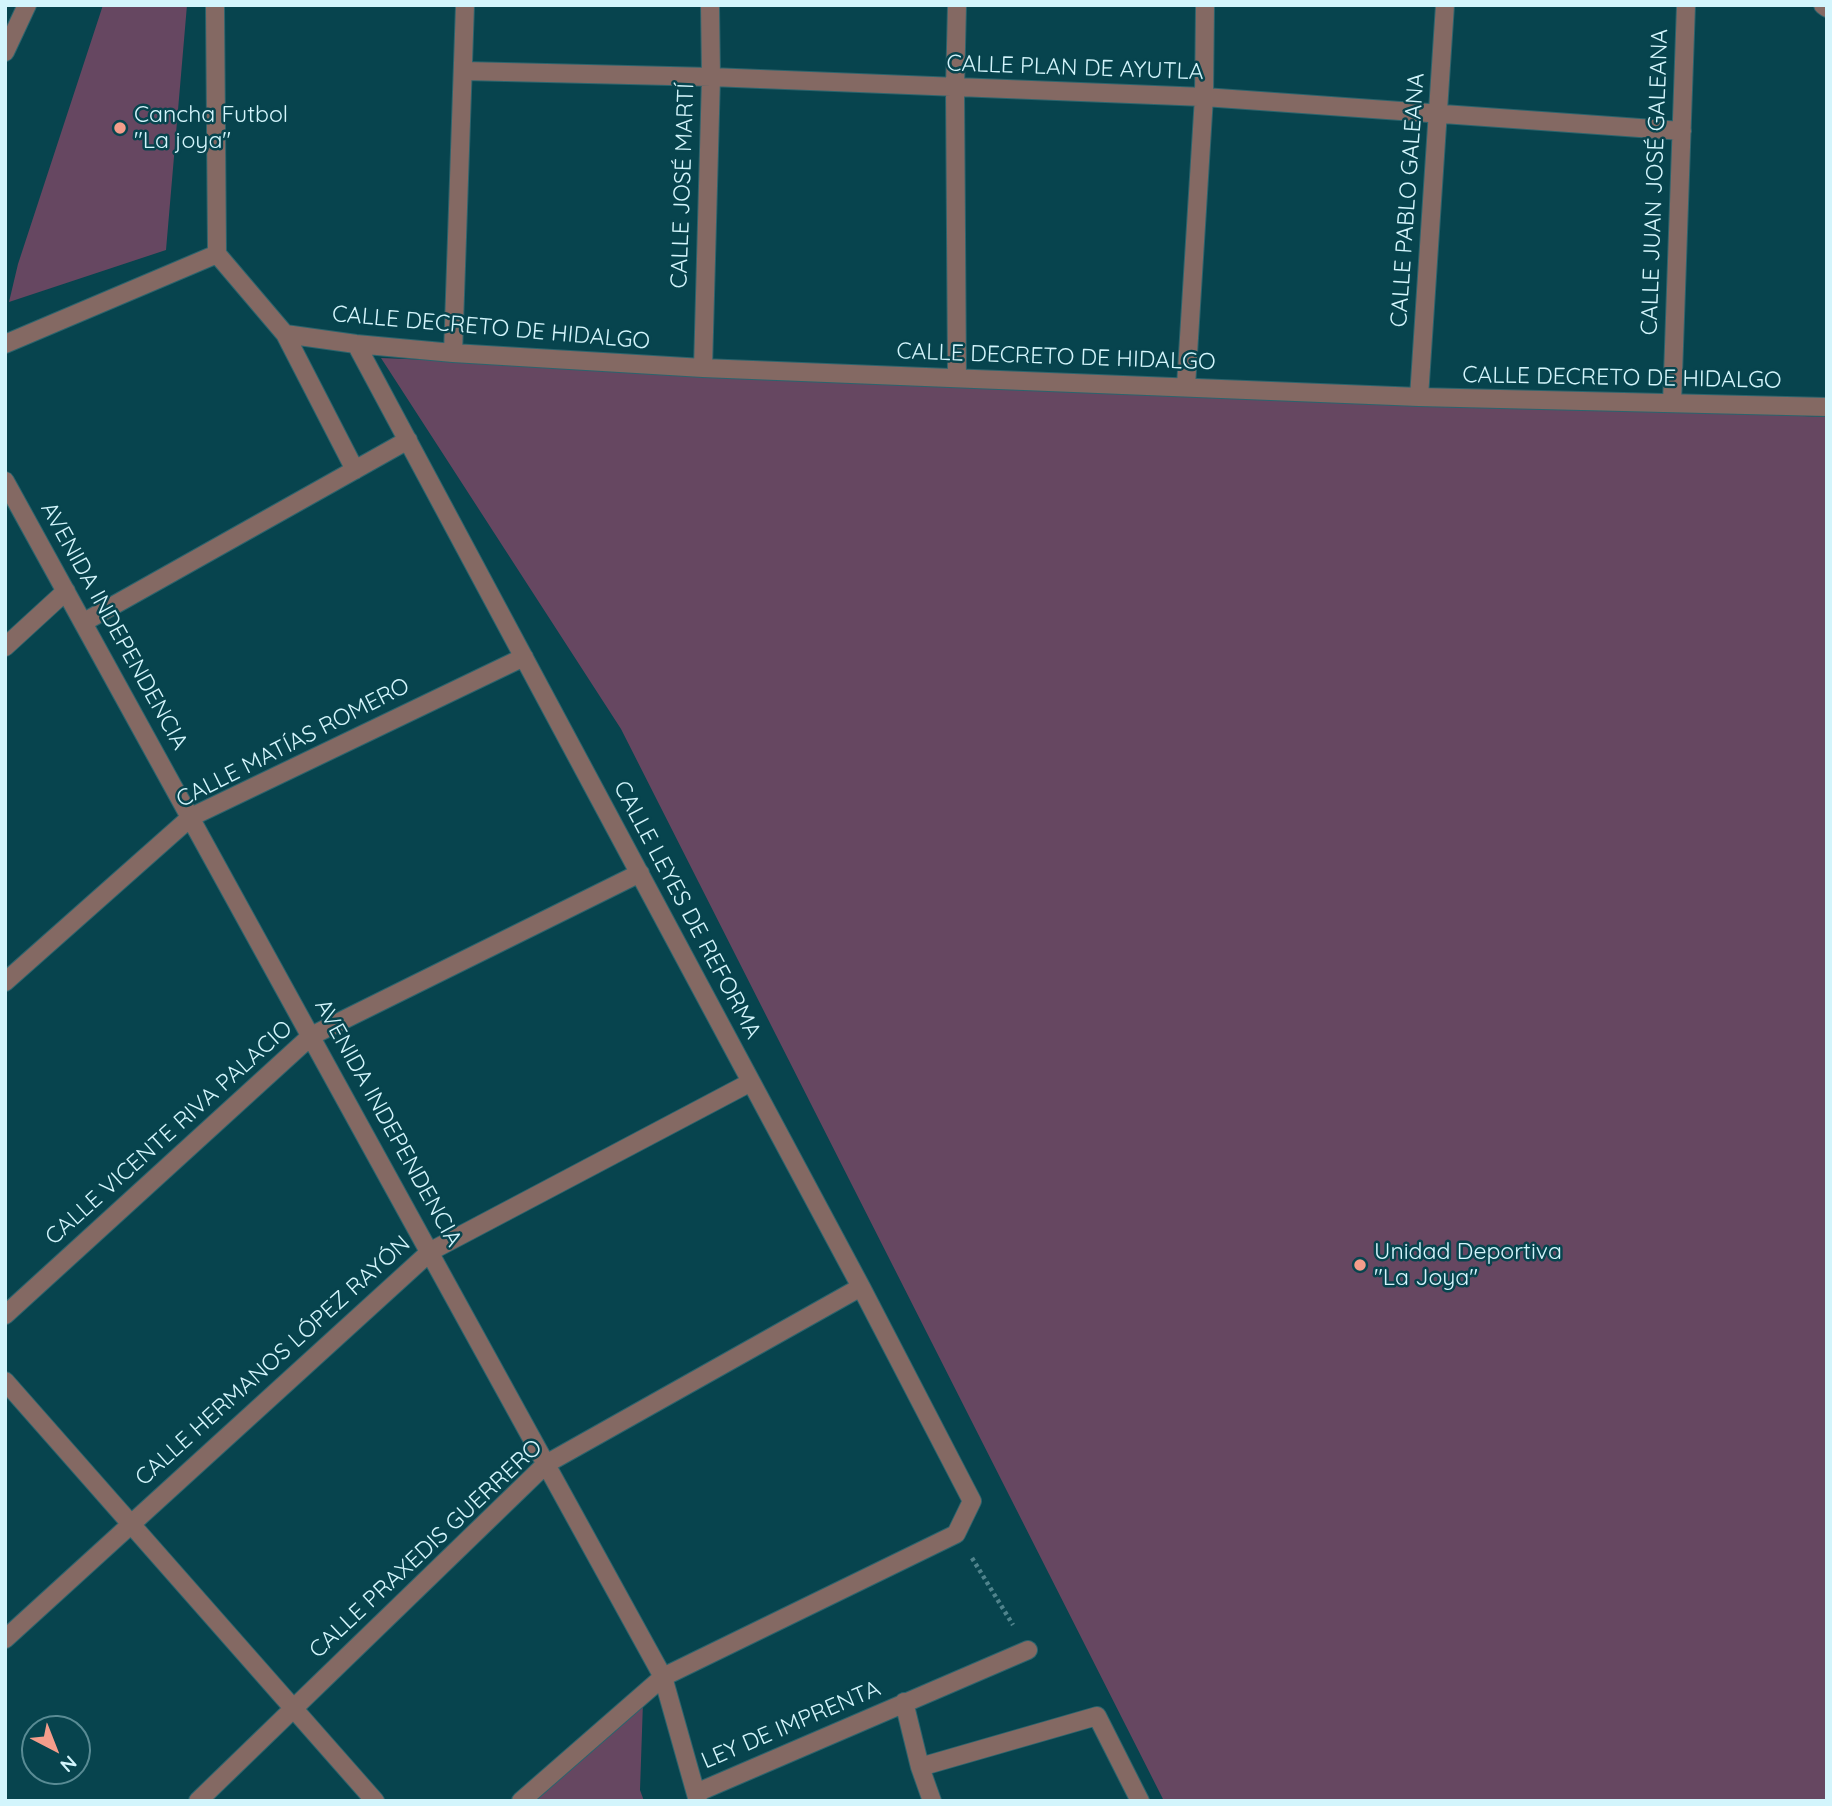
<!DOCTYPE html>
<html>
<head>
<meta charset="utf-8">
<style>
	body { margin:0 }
	#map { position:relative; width:1832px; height:1806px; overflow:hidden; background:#07444e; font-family:Quicksand,sans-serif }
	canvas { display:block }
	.frame { position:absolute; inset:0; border:7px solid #d3f5fc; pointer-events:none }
	.north { position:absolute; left:21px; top:1715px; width:70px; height:70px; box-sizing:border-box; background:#07444e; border:2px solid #598b94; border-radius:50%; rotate:138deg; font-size:19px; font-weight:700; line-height:28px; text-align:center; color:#d3f5fc }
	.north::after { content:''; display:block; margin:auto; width:24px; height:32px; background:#f49d8b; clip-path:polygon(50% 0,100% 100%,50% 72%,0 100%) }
</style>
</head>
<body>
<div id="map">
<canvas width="1832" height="1806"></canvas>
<div class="frame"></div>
<div class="north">N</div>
</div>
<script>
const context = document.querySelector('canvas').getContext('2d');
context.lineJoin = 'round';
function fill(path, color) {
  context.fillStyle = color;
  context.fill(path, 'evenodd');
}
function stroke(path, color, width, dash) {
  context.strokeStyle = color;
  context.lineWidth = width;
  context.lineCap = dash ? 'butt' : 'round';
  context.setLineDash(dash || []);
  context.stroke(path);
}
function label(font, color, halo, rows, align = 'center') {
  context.font = font + ' Quicksand,sans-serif';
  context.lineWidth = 5;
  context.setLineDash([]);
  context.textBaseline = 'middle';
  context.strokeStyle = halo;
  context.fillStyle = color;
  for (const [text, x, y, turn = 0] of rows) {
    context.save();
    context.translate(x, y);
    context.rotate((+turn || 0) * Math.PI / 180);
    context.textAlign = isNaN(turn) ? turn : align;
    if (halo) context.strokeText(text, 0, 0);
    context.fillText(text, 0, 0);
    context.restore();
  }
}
fill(new Path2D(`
	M 103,5 L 187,5 L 166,250 L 9,302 L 18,264 Z
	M 381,358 L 1827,417 L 1827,1801 L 1164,1801 L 621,729 Z
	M 643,1702 L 640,1790 L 644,1801 L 531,1801 Z`), '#664761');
const minor = new Path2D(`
	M 215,5 L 217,254 L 285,334 L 355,470
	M 957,5 L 955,88 L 957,378
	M 5,52 L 27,5
	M 464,71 L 711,77 L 1204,97 L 1682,131
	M 285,334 L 356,344 L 453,353 L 703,368 L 1419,397 L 1827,407
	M 5,344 L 217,254
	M 356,344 L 861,1287 L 972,1501 L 956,1534 L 663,1677 L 521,1801
	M 453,353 L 465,5
	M 703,368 L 711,77 L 710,5
	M 1186,386 L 1204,97 L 1205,5
	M 1419,397 L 1445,5
	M 1672,403 L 1686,5
	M 5,481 L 663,1677 L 698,1801
	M 84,622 L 408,440
	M 5,647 L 66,591
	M 5,982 L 191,817 L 524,657
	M 5,1315 L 311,1036 L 640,873
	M 5,1381 L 375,1801
	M 5,1639 L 431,1251 L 751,1082
	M 904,1702 L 920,1767 L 932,1801
	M 920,1767 L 1097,1716 L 1140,1801
	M 696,1793 L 1028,1650
	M 198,1801 L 546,1464 L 861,1287`);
const tertiary = new Path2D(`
	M 1823,5 L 1827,8`);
stroke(minor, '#2c646d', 20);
stroke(tertiary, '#2c646d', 20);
stroke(new Path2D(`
	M 972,1558 L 1013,1625`), '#50838c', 4.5, [3.5, 3.5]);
stroke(minor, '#846963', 18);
stroke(tertiary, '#846963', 18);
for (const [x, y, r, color] of [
	[120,128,7,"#f49d8b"],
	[1360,1265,7,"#f49d8b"]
]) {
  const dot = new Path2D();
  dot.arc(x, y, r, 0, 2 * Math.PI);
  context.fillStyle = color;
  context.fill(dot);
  stroke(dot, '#07444e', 2.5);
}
label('23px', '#d3f5fc', '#07444e', [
	["CALLE PLAN DE AYUTLA",1075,68,2],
	["CALLE JUAN JOSÉ GALEANA",1655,182,-88],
	["CALLE JOSÉ MARTÍ",683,186,-88],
	["CALLE PABLO GALEANA",1408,200,-86],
	["CALLE DECRETO DE HIDALGO",491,328,5],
	["CALLE DECRETO DE HIDALGO",1056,357,2],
	["CALLE DECRETO DE HIDALGO",1622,378,1],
	["AVENIDA INDEPENDENCIA",114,626,61],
	["CALLE MATÍAS ROMERO",293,743,-27],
	["CALLE LEYES DE REFORMA",687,910,62],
	["AVENIDA INDEPENDENCIA",388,1123,61],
	["CALLE VICENTE RIVA PALACIO",169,1133,-42],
	["CALLE HERMANOS LÓPEZ RAYÓN",273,1361,-42],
	["CALLE PRAXEDIS GUERRERO",426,1549,-43],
	["LEY DE IMPRENTA",791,1725,-23]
]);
label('23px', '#d3f5fc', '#07444e', [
	["Cancha Futbol",134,115],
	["\"La joya\"",134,141],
	["Unidad Deportiva",1374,1252],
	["\"La Joya\"",1374,1278]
], 'left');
</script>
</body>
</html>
